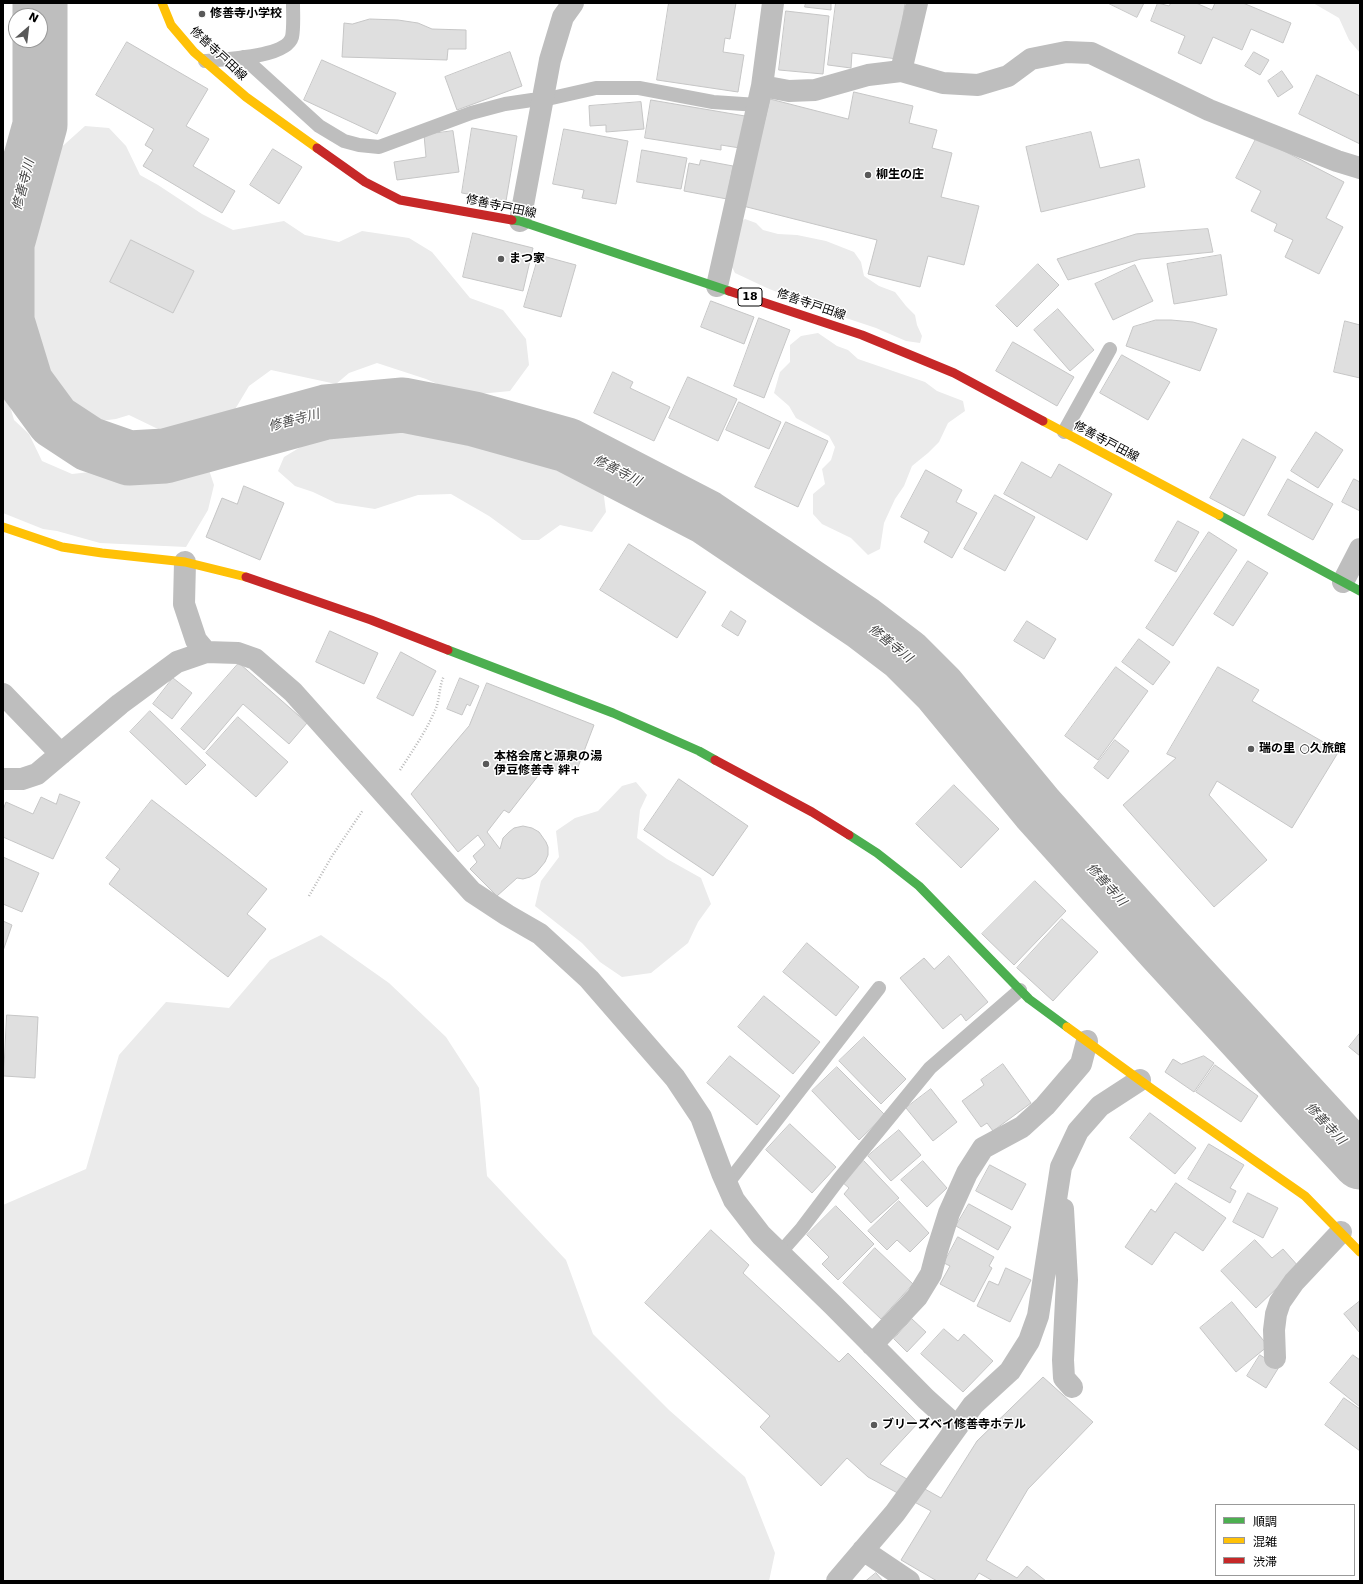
<!DOCTYPE html>
<html>
<head>
<meta charset="utf-8">
<style>
	body { margin:0 }
	#map { position:relative; width:1363px; height:1584px; overflow:hidden; background:#fff; font-family:"DejaVu Sans","Noto Sans JP",sans-serif }
	canvas { display:block }
	.frame { position:absolute; inset:0; border:4px solid #000; pointer-events:none }
	.legend { position:absolute; left:1215px; top:1504px; width:140px; height:72px; box-sizing:border-box; background:#fff; border:1px solid #999; margin:0; padding:5px 7px; list-style:none; font-size:12px; color:#000 }
	.legend li { display:flex; align-items:center; gap:8px; height:20px }
	.legend b { width:20px; border:1px solid #999 }
	.north { position:absolute; left:8px; top:8px; width:40px; height:40px; box-sizing:border-box; background:#fff; border:1px solid #999; border-radius:50%; rotate:28deg; font-size:11px; font-weight:700; line-height:16px; text-align:center; color:#000 }
	.north::after { content:''; display:block; margin:auto; width:14px; height:18px; background:#595959; clip-path:polygon(50% 0,100% 100%,50% 72%,0 100%) }
</style>
</head>
<body>
<div id="map">
<canvas width="1363" height="1584"></canvas>
<div class="frame"></div>
<ul class="legend">
<li><b style="height:5px;background:#4caf50"></b>順調</li>
<li><b style="height:5px;background:#ffc107"></b>混雑</li>
<li><b style="height:5px;background:#c62828"></b>渋滞</li>
</ul>
<div class="north">N</div>
</div>
<script>
const context = document.querySelector('canvas').getContext('2d');
context.lineJoin = 'round';
function fill(path, color) {
  context.fillStyle = color;
  context.fill(path, 'evenodd');
}
function stroke(path, color, width, dash) {
  context.strokeStyle = color;
  context.lineWidth = width;
  context.lineCap = dash ? 'butt' : 'round';
  context.setLineDash(dash || []);
  context.stroke(path);
}
function label(font, color, halo, rows, align = 'center') {
  context.font = font + ' "DejaVu Sans","Noto Sans JP",sans-serif';
  context.lineWidth = 3;
  context.setLineDash([]);
  context.textBaseline = 'middle';
  context.strokeStyle = halo;
  context.fillStyle = color;
  for (const [text, x, y, turn = 0] of rows) {
    context.save();
    context.translate(x, y);
    context.rotate((+turn || 0) * Math.PI / 180);
    context.textAlign = isNaN(turn) ? turn : align;
    if (halo) context.strokeText(text, 0, 0);
    context.fillText(text, 0, 0);
    context.restore();
  }
}
fill(new Path2D(`
	M 1313,3 L 1360,3 L 1360,53 L 1349,40 L 1339,18 Z
	M 85,126 L 109,128 L 126,146 L 140,175 L 158,185 L 202,214 L 233,230 L 284,221 L 305,235 L 339,242 L 362,231 L 409,238 L 432,252 L 470,298 L 503,310 L 526,339 L 529,365 L 510,391 L 479,394 L 454,391 L 426,379 L 377,363 L 349,373 L 336,384 L 271,370 L 249,386 L 231,416 L 217,427 L 195,433 L 158,429 L 129,415 L 116,419 L 92,422 L 51,386 L 39,368 L 21,293 L 26,270 L 33,214 L 45,185 L 56,152 Z
	M 745,219 L 756,223 L 763,230 L 778,234 L 797,235 L 826,241 L 854,252 L 861,262 L 864,276 L 879,286 L 895,292 L 906,306 L 915,315 L 917,325 L 922,336 L 920,343 L 906,341 L 876,328 L 816,308 L 767,288 L 735,273 L 729,261 L 739,223 Z
	M 818,333 L 837,346 L 848,350 L 858,359 L 925,382 L 937,391 L 963,401 L 965,411 L 948,423 L 939,442 L 928,453 L 912,466 L 904,486 L 895,499 L 884,523 L 880,549 L 868,555 L 851,538 L 822,524 L 813,514 L 813,494 L 825,484 L 822,469 L 831,460 L 835,447 L 829,436 L 796,418 L 789,406 L 774,393 L 780,372 L 790,362 L 790,345 L 801,336 Z
	M 3,364 L 10,377 L 8,399 L 14,420 L 29,434 L 42,461 L 72,474 L 108,470 L 155,479 L 182,471 L 209,470 L 214,485 L 208,510 L 186,547 L 100,543 L 57,531 L 43,529 L 3,513 Z
	M 376,425 L 412,434 L 444,435 L 475,438 L 526,453 L 535,463 L 561,463 L 603,489 L 606,512 L 592,532 L 560,525 L 539,540 L 522,540 L 489,516 L 451,494 L 418,495 L 375,509 L 336,503 L 313,492 L 295,486 L 278,471 L 284,457 L 314,439 L 348,436 Z
	M 636,782 L 647,795 L 640,810 L 637,838 L 667,859 L 701,878 L 711,904 L 698,922 L 688,943 L 651,973 L 622,977 L 600,962 L 582,943 L 535,906 L 541,881 L 559,857 L 556,831 L 575,818 L 598,811 L 622,786 Z
	M 321,935 L 389,983 L 446,1037 L 479,1088 L 487,1176 L 566,1260 L 593,1334 L 669,1410 L 745,1477 L 775,1553 L 769,1581 L 3,1581 L 3,1205 L 86,1169 L 119,1055 L 166,1002 L 229,1008 L 270,960 Z`), '#ebebeb');
stroke(new Path2D(`
	M 40,3 L 40,125 L 7,244 L 7,321 L 26,383 L 54,421 L 89,444 L 129,458 L 165,456 L 326,412 L 403,405 L 474,419 L 567,445 L 706,517 L 863,623 L 905,655 L 939,689 L 1038,809 L 1164,949 L 1360,1162`), '#bebebe', 55);
const building = new Path2D(`
	M 669,3 L 736,3 L 730,39 L 725,38 L 723,52 L 744,55 L 738,92 L 657,80 Z
	M 806,3 L 831,3 L 831,10 L 805,7 Z
	M 836,3 L 905,3 L 897,59 L 852,53 L 851,68 L 828,65 Z
	M 1108,3 L 1144,3 L 1137,17 Z
	M 1158,3 L 1169,6 L 1171,3 L 1196,3 L 1212,10 L 1215,3 L 1243,3 L 1291,23 L 1283,43 L 1251,29 L 1242,50 L 1213,37 L 1201,64 L 1178,53 L 1185,36 L 1151,21 Z
	M 786,11 L 829,16 L 823,74 L 779,70 Z
	M 370,19 L 398,20 L 418,23 L 432,29 L 466,30 L 466,49 L 448,49 L 447,60 L 342,57 L 344,23 L 352,24 Z
	M 127,42 L 208,89 L 186,126 L 209,139 L 193,166 L 235,191 L 222,213 L 143,166 L 153,150 L 145,145 L 154,129 L 96,95 Z
	M 510,52 L 522,86 L 457,110 L 445,77 Z
	M 1254,52 L 1269,60 L 1260,75 L 1245,66 Z
	M 322,60 L 396,93 L 377,134 L 304,100 Z
	M 1282,71 L 1293,87 L 1278,97 L 1268,81 Z
	M 1317,75 L 1360,96 L 1360,144 L 1299,114 Z
	M 854,92 L 913,106 L 909,123 L 937,130 L 932,148 L 952,153 L 941,197 L 979,206 L 964,265 L 928,256 L 920,287 L 868,274 L 877,240 L 743,206 L 770,99 L 848,119 Z
	M 651,100 L 745,116 L 740,148 L 721,145 L 721,150 L 645,138 Z
	M 641,102 L 644,129 L 606,132 L 606,125 L 590,126 L 589,106 Z
	M 472,128 L 517,136 L 506,201 L 462,193 Z
	M 564,129 L 628,141 L 616,204 L 582,198 L 584,190 L 553,184 Z
	M 453,131 L 459,172 L 397,180 L 394,162 L 426,157 L 424,135 Z
	M 1091,132 L 1100,168 L 1139,159 L 1145,187 L 1041,212 L 1026,147 Z
	M 1257,137 L 1344,182 L 1326,218 L 1343,227 L 1319,274 L 1285,257 L 1293,240 L 1274,231 L 1277,224 L 1251,211 L 1261,191 L 1236,178 Z
	M 273,149 L 302,167 L 279,204 L 250,185 Z
	M 642,150 L 687,158 L 681,189 L 637,182 Z
	M 701,160 L 733,166 L 727,199 L 684,191 L 689,163 L 699,165 Z
	M 1208,229 L 1213,252 L 1141,259 L 1068,280 L 1057,259 L 1136,234 Z
	M 473,233 L 533,248 L 523,291 L 463,277 Z
	M 131,240 L 194,271 L 173,313 L 110,282 Z
	M 539,255 L 576,265 L 561,317 L 524,307 Z
	M 1221,255 L 1227,295 L 1174,304 L 1167,264 Z
	M 1038,264 L 1059,285 L 1017,327 L 996,306 Z
	M 1135,265 L 1153,301 L 1113,320 L 1095,284 Z
	M 711,301 L 754,317 L 744,344 L 701,327 Z
	M 1058,309 L 1094,350 L 1070,371 L 1034,330 Z
	M 759,318 L 790,330 L 764,398 L 734,386 Z
	M 1156,320 L 1171,320 L 1193,322 L 1217,329 L 1200,371 L 1126,346 L 1133,327 Z
	M 1345,321 L 1360,325 L 1360,378 L 1334,372 Z
	M 1013,342 L 1074,377 L 1057,406 L 996,371 Z
	M 1122,355 L 1170,382 L 1148,420 L 1100,393 Z
	M 613,372 L 633,382 L 630,388 L 670,407 L 654,441 L 594,413 Z
	M 688,377 L 737,399 L 718,441 L 669,418 Z
	M 739,402 L 781,422 L 769,449 L 726,430 Z
	M 786,422 L 828,441 L 798,507 L 755,487 Z
	M 1316,432 L 1343,450 L 1318,488 L 1291,471 Z
	M 1243,439 L 1276,457 L 1244,516 L 1210,498 Z
	M 1022,462 L 1051,478 L 1059,464 L 1112,494 L 1087,540 L 1004,494 Z
	M 926,470 L 962,490 L 956,502 L 977,513 L 952,558 L 924,542 L 929,532 L 901,517 Z
	M 1288,479 L 1333,504 L 1313,540 L 1268,515 Z
	M 1354,479 L 1360,482 L 1360,511 L 1342,502 Z
	M 244,486 L 284,503 L 260,560 L 206,537 L 222,498 L 237,504 Z
	M 995,495 L 1035,517 L 1005,571 L 964,549 Z
	M 1178,521 L 1199,532 L 1176,572 L 1155,561 Z
	M 1209,532 L 1237,550 L 1173,646 L 1146,628 Z
	M 629,544 L 706,592 L 677,638 L 600,590 Z
	M 1248,561 L 1268,573 L 1233,626 L 1214,614 Z
	M 731,611 L 746,621 L 738,636 L 722,626 Z
	M 1027,621 L 1056,639 L 1044,659 L 1014,641 Z
	M 330,631 L 378,653 L 364,684 L 316,662 Z
	M 1139,639 L 1170,662 L 1153,685 L 1122,662 Z
	M 401,652 L 436,671 L 413,716 L 377,698 Z
	M 239,663 L 307,723 L 289,744 L 243,704 L 204,750 L 181,729 Z
	M 1116,667 L 1148,691 L 1098,760 L 1065,736 Z
	M 1218,667 L 1259,690 L 1252,701 L 1339,751 L 1292,828 L 1217,781 L 1209,795 L 1267,860 L 1214,907 L 1123,805 L 1176,758 L 1167,754 Z
	M 173,678 L 192,693 L 172,719 L 153,704 Z
	M 460,678 L 479,686 L 470,706 L 467,704 L 462,715 L 447,709 Z
	M 487,683 L 594,725 L 578,767 L 568,774 L 545,767 L 509,813 L 504,810 L 487,832 L 500,849 L 503,838 L 509,832 L 514,828 L 523,826 L 532,828 L 539,832 L 546,842 L 548,847 L 548,855 L 545,862 L 536,873 L 530,877 L 523,879 L 517,878 L 497,896 L 470,869 L 477,862 L 473,856 L 485,845 L 478,835 L 458,852 L 411,794 L 469,726 Z
	M 150,711 L 206,765 L 186,785 L 130,732 Z
	M 238,717 L 288,762 L 256,797 L 206,753 Z
	M 1115,740 L 1129,751 L 1108,779 L 1094,768 Z
	M 679,779 L 748,826 L 713,876 L 644,830 Z
	M 954,785 L 999,829 L 961,868 L 916,824 Z
	M 60,794 L 80,802 L 53,859 L 3,837 L 3,810 L 6,802 L 33,814 L 41,797 L 56,804 Z
	M 152,800 L 267,889 L 247,914 L 266,929 L 228,977 L 109,884 L 120,869 L 106,858 Z
	M 3,857 L 39,873 L 22,912 L 3,904 Z
	M 1035,881 L 1066,911 L 1014,965 L 982,934 Z
	M 1062,919 L 1098,952 L 1053,1001 L 1017,968 Z
	M 3,921 L 12,925 L 3,951 Z
	M 807,943 L 859,987 L 836,1016 L 783,972 Z
	M 949,956 L 988,1002 L 966,1021 L 961,1014 L 943,1029 L 900,978 L 924,958 L 934,969 Z
	M 764,996 L 820,1042 L 793,1074 L 738,1027 Z
	M 7,1015 L 38,1017 L 35,1078 L 4,1076 Z
	M 1360,1033 L 1360,1056 L 1349,1047 Z
	M 864,1037 L 906,1079 L 881,1104 L 839,1061 Z
	M 730,1056 L 780,1096 L 757,1125 L 707,1083 Z
	M 1204,1056 L 1214,1063 L 1194,1092 L 1165,1072 L 1173,1059 L 1181,1064 Z
	M 1003,1064 L 1031,1103 L 993,1131 L 987,1123 L 981,1127 L 962,1101 L 984,1085 L 981,1080 Z
	M 1215,1065 L 1258,1096 L 1241,1122 L 1196,1092 Z
	M 837,1067 L 885,1115 L 859,1140 L 812,1091 Z
	M 931,1089 L 957,1122 L 933,1141 L 906,1108 Z
	M 1150,1113 L 1196,1148 L 1175,1174 L 1130,1138 Z
	M 790,1124 L 836,1167 L 812,1193 L 766,1150 Z
	M 899,1130 L 921,1155 L 891,1181 L 868,1156 Z
	M 1209,1144 L 1244,1165 L 1230,1188 L 1236,1191 L 1230,1203 L 1188,1179 Z
	M 864,1161 L 899,1198 L 871,1223 L 844,1194 L 849,1188 L 842,1182 Z
	M 923,1161 L 947,1188 L 927,1207 L 901,1180 Z
	M 990,1165 L 1026,1184 L 1012,1210 L 976,1191 Z
	M 1176,1183 L 1226,1218 L 1203,1251 L 1175,1232 L 1152,1265 L 1125,1247 L 1151,1209 L 1155,1212 Z
	M 1248,1193 L 1278,1208 L 1263,1238 L 1233,1222 Z
	M 899,1201 L 929,1233 L 910,1252 L 897,1240 L 887,1250 L 868,1231 Z
	M 969,1204 L 1011,1227 L 998,1250 L 956,1226 Z
	M 836,1206 L 874,1244 L 838,1280 L 822,1264 L 829,1257 L 807,1235 Z
	M 711,1230 L 749,1265 L 743,1273 L 839,1362 L 848,1353 L 918,1423 L 880,1464 L 941,1498 L 977,1441 L 1043,1377 L 1093,1422 L 1028,1489 L 986,1560 L 1017,1578 L 1027,1566 L 1046,1581 L 993,1581 L 979,1573 L 974,1581 L 937,1581 L 901,1560 L 931,1511 L 868,1477 L 847,1458 L 821,1486 L 760,1427 L 770,1416 L 645,1303 Z
	M 958,1237 L 994,1257 L 989,1266 L 992,1268 L 974,1302 L 940,1284 L 950,1266 L 944,1263 Z
	M 1255,1240 L 1272,1258 L 1283,1249 L 1299,1267 L 1256,1308 L 1221,1271 Z
	M 875,1248 L 913,1284 L 881,1319 L 843,1283 Z
	M 1006,1268 L 1031,1280 L 1010,1322 L 977,1306 L 989,1281 L 998,1285 Z
	M 1360,1301 L 1360,1333 L 1344,1314 Z
	M 1232,1302 L 1268,1346 L 1236,1372 L 1200,1328 Z
	M 912,1319 L 926,1332 L 907,1352 L 894,1339 Z
	M 944,1329 L 958,1341 L 964,1334 L 993,1361 L 963,1392 L 921,1354 Z
	M 1260,1355 L 1279,1367 L 1266,1388 L 1247,1376 Z
	M 1353,1355 L 1360,1360 L 1360,1407 L 1330,1383 Z
	M 1344,1398 L 1360,1409 L 1360,1451 L 1325,1425 Z
	M 876,1573 L 883,1581 L 866,1581 Z`);
fill(building, '#dfdfdf');
stroke(building, '#c6c6c6', 1);
stroke(new Path2D(`
	M 400,770 C 413,750 427,730 436,708 C 440,698 439,686 444,676
	M 309,896 L 332,856 L 363,810`), '#b9b9b9', 2.5, [1, 2]);
stroke(new Path2D(`
	M 243,57 L 319,126 L 344,141 L 359,145 L 379,147 L 471,113 L 505,104 L 532,100 L 543,100 L 596,88 L 639,88 L 713,102 L 758,105
	M 205,61 C 224,59 286,58 292,37 C 294,27 293,14 293,3
	M 1064,432 L 1110,349
	M 727,1184 L 879,988
	M 780,1253 L 802,1228 L 839,1179 L 930,1068 L 1020,990`), '#bebebe', 14);
stroke(new Path2D(`
	M 901,71 L 917,3
	M 762,86 L 789,91 L 815,90 L 868,75 L 901,71 L 943,83 L 978,85 L 1008,76 L 1031,59 L 1066,52 L 1091,53 L 1209,110 L 1337,161 L 1360,168
	M 520,221 L 550,60 L 563,17 L 573,3
	M 717,286 L 762,86 L 773,3
	M 185,562 L 184,604 L 196,640 L 206,652
	M 1343,582 L 1360,549
	M 3,694 L 61,754
	M 3,779 L 22,779 L 37,774 L 120,704 L 177,662 L 206,652 L 238,653 L 255,659 L 293,692 L 472,892 L 507,915 L 540,934 L 589,979 L 675,1078 L 701,1117 L 722,1173 L 734,1200 L 761,1235 L 833,1305 L 926,1399 L 957,1427
	M 1063,1209 L 1067,1280 L 1063,1360 L 1064,1378 L 1072,1387
	M 872,1345 L 917,1297 L 931,1274 L 937,1251 L 949,1213 L 967,1173 L 983,1148 L 1022,1127 L 1045,1106 L 1081,1064 L 1087,1041
	M 1275,1358 L 1274,1330 L 1276,1314 L 1280,1302 L 1294,1282 L 1341,1232
	M 863,1550 L 909,1581
	M 837,1581 L 895,1513 L 973,1405 L 1010,1371 L 1029,1341 L 1038,1316 L 1061,1167 L 1078,1131 L 1100,1106 L 1140,1080`), '#bebebe', 22);
stroke(new Path2D(`
	M 512,220 L 520,221 L 729,291
	M 1219,515 L 1360,591
	M 448,650 L 613,713 L 699,751 L 715,760
	M 849,835 L 877,853 L 919,886 L 1029,999 L 1067,1027`), '#4caf50', 9);
stroke(new Path2D(`
	M 162,3 L 171,25 L 194,52 L 246,97 L 317,148
	M 1043,421 L 1219,515
	M 3,527 L 62,547 L 102,553 L 185,562 L 246,577
	M 1067,1027 L 1152,1089 L 1305,1196 L 1360,1252`), '#ffc107', 9);
stroke(new Path2D(`
	M 317,148 L 365,182 L 400,200 L 512,220
	M 729,291 L 862,335 L 954,373 L 1043,421
	M 246,577 L 371,620 L 448,650
	M 715,760 L 812,812 L 849,835`), '#c62828', 9);
for (const [x, y, r, color] of [
	[202,14,4,"#595959"],
	[868,175,4,"#595959"],
	[501,259,4,"#595959"],
	[1251,749,4,"#595959"],
	[486,764,4,"#595959"],
	[874,1425,4,"#595959"]
]) {
  const dot = new Path2D();
  dot.arc(x, y, r, 0, 2 * Math.PI);
  context.fillStyle = color;
  context.fill(dot);
  stroke(dot, '#fff', 1.5);
}
for (const [x, y, w] of [
	[750,297,24]
]) {
  const box = new Path2D();
  box.roundRect(x - w / 2, y - 9, w, 18, 3);
  context.fillStyle = '#fff';
  context.fill(box);
  stroke(box, '#000', 1);
}
label('bold 11px', '#000', null, [
	["18",750,297]
]);
label('bold 12px', '#000', '#fff', [
	["修善寺小学校",210,14],
	["柳生の庄",876,175],
	["まつ家",509,259],
	["瑞の里 ○久旅館",1259,749],
	["本格会席と源泉の湯",494,757],
	["伊豆修善寺 絆+",494,771],
	["ブリーズベイ修善寺ホテル",882,1425]
], 'left');
label('12px', '#000', '#fff', [
	["修善寺戸田線",218,54,43],
	["修善寺戸田線",501,207,12],
	["修善寺戸田線",811,305,19],
	["修善寺戸田線",1106,442,28]
]);
label('italic 13px', '#434343', '#fff', [
	["修善寺川",24,185,-75],
	["修善寺川",294,421,-15],
	["修善寺川",617,471,27],
	["修善寺川",890,644,39],
	["修善寺川",1106,885,48],
	["修善寺川",1325,1124,47]
]);
</script>
</body>
</html>
